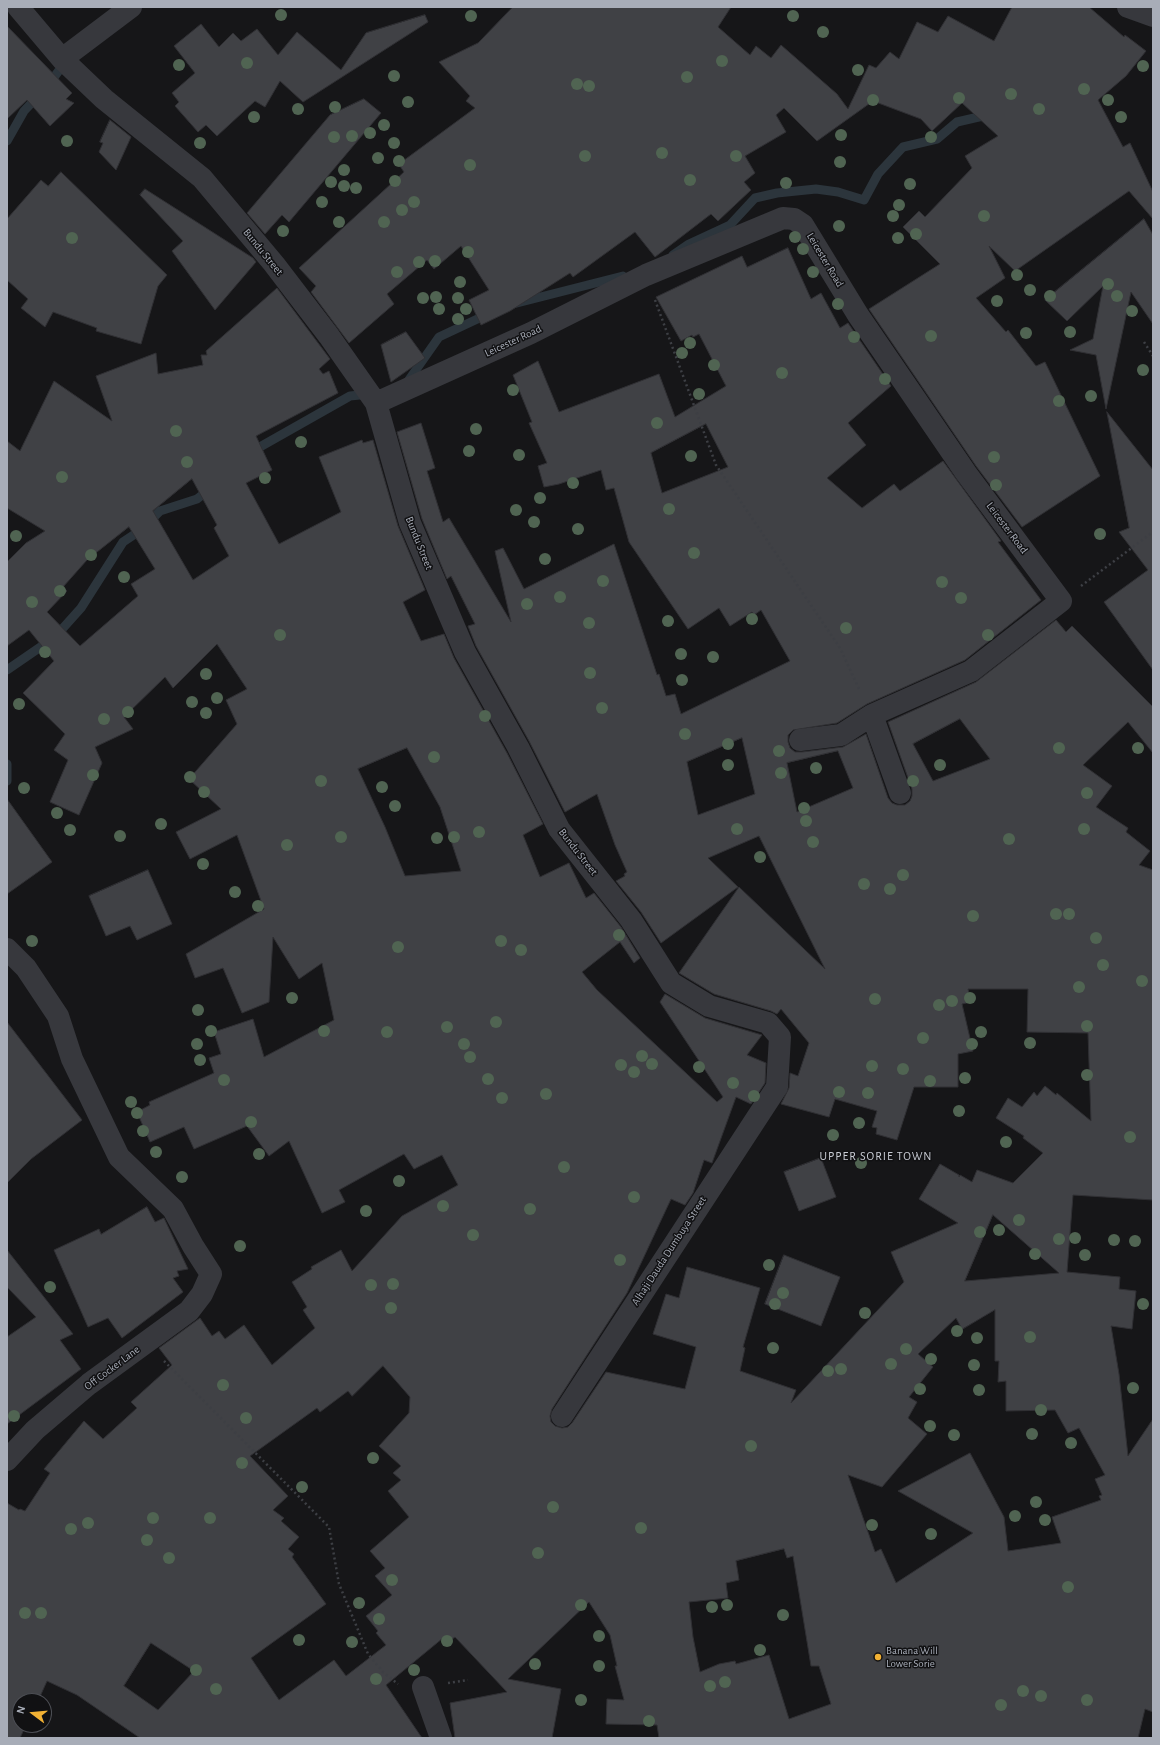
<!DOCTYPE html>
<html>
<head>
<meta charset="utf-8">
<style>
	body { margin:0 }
	#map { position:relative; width:1160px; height:1745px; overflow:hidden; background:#161618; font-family:"Alegreya Sans",sans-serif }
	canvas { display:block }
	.frame { position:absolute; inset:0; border:8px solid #a8adb8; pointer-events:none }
	.north { position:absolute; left:12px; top:1693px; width:40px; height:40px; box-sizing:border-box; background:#111113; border:1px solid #4d4f55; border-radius:50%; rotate:286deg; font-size:11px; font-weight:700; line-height:16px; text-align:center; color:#a8adb8 }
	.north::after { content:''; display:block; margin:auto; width:14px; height:18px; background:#f2b134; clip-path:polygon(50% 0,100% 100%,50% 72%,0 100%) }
</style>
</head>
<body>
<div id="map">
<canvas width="1160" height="1745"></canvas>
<div class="frame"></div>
<div class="north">N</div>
</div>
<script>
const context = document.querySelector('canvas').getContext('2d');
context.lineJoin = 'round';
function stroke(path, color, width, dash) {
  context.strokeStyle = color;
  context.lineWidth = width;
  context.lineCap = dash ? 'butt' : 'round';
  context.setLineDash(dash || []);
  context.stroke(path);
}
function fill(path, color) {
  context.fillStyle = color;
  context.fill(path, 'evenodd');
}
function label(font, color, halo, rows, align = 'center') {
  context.font = font + ' "Alegreya Sans",sans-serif';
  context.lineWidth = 3;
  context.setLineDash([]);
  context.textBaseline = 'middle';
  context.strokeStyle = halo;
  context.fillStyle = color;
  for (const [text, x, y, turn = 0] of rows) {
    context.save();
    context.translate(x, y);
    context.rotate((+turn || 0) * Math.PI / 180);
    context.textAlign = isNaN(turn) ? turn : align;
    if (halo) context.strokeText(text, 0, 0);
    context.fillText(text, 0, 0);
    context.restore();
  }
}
stroke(new Path2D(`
	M 49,84 L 66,61
	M 7,141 L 24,111 L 39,95
	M 673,255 L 689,244 L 730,225 L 755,198 L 777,193 L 816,189 L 838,192 L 864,200 L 878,174 L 903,147 L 937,139 L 957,122 L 983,116 L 987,112
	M 513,304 L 623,276
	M 406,384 L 439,337 L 488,314
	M 251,452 L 350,396 L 370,394
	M 7,670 L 55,637 L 81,608 L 123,542 L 141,530 L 160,511 L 197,499 L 211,488
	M 7,764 L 7,781`), '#2c353c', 9);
const building = new Path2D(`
	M 513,7 L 731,7 L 718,27 L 750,55 L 756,46 L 771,58 L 781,45 L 837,94 L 848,109 L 869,65 L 876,68 L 890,52 L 899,59 L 917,22 L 938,32 L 948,16 L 994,41 L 1012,7 L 1089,7 L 1124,37 L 1125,35 L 1146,51 L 1126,76 L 1098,100 L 1123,147 L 1130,143 L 1153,192 L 1153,219 L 1129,191 L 1015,271 L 989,246 L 1005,278 L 976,298 L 1006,332 L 1008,330 L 1036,366 L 1045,362 L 1100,476 L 1022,527 L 976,466 L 869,309 L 940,264 L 903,227 L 919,211 L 925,217 L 972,168 L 965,156 L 998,136 L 962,103 L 932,131 L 921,119 L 873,101 L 817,141 L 784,108 L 776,115 L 786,132 L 745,156 L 755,173 L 744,182 L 751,190 L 718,221 L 711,214 L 655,257 L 635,232 L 573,277 L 570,273 L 510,311 L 481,325 L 469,300 L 489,290 L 461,246 L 434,269 L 427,260 L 387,294 L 394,304 L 349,343 L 311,292 L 316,286 L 299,268 L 404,172 L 400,166 L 404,162 L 403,161 L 475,108 L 466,101 L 470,96 L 439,62 L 478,43 Z
	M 425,15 L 428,22 L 303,102 L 280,81 L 265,107 L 255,101 L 217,136 L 206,125 L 198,132 L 175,106 L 179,102 L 172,93 L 195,73 L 174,46 L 201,24 L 219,47 L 233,33 L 241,41 L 257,29 L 278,55 L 297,32 L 341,70 L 366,33 Z
	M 7,26 L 72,93 L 66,99 L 74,103 L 50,126 L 27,100 L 7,119 Z
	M 364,99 L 381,113 L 289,222 L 282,215 L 265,234 L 247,213 L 330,115 Z
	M 110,120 L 131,137 L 116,170 L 99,152 L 103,143 L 100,142 Z
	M 61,172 L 167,275 L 158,286 L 141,344 L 96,331 L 97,328 L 53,312 L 45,327 L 21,308 L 28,299 L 7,280 L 7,219 L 41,180 L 48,186 Z
	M 145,189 L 253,258 L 256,262 L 215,310 L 172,251 L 183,241 L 140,195 Z
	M 1144,219 L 1153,235 L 1153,324 L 1131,292 L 1106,409 L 1096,355 L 1070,350 L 1093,339 L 1103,286 L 1067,321 L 1045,300 Z
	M 788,248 L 811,299 L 821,293 L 840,328 L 848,323 L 891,386 L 848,423 L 866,445 L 827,478 L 862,508 L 894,484 L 900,491 L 943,461 L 1001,541 L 998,542 L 1041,600 L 965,660 L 867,704 L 837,723 L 793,730 L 788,735 L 788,742 L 790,748 L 795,752 L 802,752 L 843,747 L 866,734 L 888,798 L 892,803 L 897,805 L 905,805 L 910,801 L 912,796 L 912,789 L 888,722 L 976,682 L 1056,620 L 1066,632 L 1072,626 L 1153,707 L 1153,753 L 1128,722 L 1083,765 L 1112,786 L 1096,807 L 1128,828 L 1126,832 L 1150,851 L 1139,865 L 1153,870 L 1153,1200 L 1073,1195 L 1067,1272 L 1120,1277 L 1119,1289 L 1136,1291 L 1132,1329 L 1111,1326 L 1119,1374 L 1128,1456 L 1153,1419 L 1153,1712 L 1145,1709 L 1138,1738 L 659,1738 L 657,1725 L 606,1724 L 607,1699 L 624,1700 L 615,1666 L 617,1666 L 610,1635 L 589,1602 L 508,1679 L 561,1689 L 552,1738 L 455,1738 L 450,1703 L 507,1692 L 455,1637 L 447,1643 L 443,1638 L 386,1685 L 422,1738 L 140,1738 L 77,1695 L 47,1681 L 38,1701 L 20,1701 L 20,1725 L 26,1725 L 20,1738 L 7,1738 L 7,1503 L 19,1510 L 20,1509 L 25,1511 L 50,1473 L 44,1469 L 84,1421 L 103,1439 L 137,1408 L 131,1402 L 172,1365 L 159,1348 L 200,1318 L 212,1336 L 219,1331 L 225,1339 L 244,1325 L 272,1365 L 315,1328 L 303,1310 L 307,1307 L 292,1282 L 312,1269 L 311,1267 L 341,1250 L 352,1271 L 402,1216 L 458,1185 L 442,1155 L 414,1169 L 404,1154 L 339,1190 L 345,1202 L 322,1213 L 289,1141 L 269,1156 L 247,1126 L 194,1149 L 184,1127 L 150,1142 L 137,1112 L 150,1105 L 149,1102 L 214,1073 L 209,1058 L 221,1054 L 214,1032 L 253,1019 L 264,1057 L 334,1020 L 322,963 L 299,979 L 273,937 L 269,1002 L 242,1013 L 223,968 L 195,978 L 186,954 L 264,909 L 237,835 L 190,859 L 176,832 L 221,809 L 189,779 L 237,724 L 226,700 L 247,689 L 217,644 L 173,688 L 165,677 L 124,717 L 133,729 L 95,747 L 102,763 L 79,815 L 50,802 L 68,760 L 54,750 L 65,734 L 23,693 L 54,661 L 29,630 L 7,646 L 7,562 L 26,543 L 45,531 L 7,508 L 7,441 L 20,451 L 54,381 L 112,421 L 96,376 L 156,353 L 158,374 L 203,365 L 201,355 L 207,355 L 206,351 L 277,288 L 330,359 L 319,369 L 323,374 L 329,371 L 338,393 L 256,436 L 272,470 L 246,483 L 279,544 L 341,512 L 319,457 L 362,440 L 363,443 L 373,440 L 398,526 L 425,590 L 403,602 L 421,641 L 444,634 L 454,658 L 507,753 L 543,824 L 523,835 L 540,877 L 569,863 L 586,898 L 594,893 L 621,927 L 640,958 L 634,963 L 620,942 L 582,972 L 597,990 L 717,1102 L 723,1097 L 660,1002 L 665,994 L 705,1018 L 762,1035 L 747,1055 L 766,1063 L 765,1083 L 751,1104 L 736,1097 L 712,1163 L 704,1160 L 693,1193 L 685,1205 L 671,1199 L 627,1293 L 552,1409 L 550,1416 L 551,1422 L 555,1426 L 562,1428 L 568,1427 L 572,1423 L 606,1372 L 685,1389 L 696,1347 L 653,1334 L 666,1294 L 679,1298 L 687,1267 L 760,1288 L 743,1347 L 745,1348 L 740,1371 L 796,1390 L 791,1403 L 904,1282 L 891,1252 L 958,1223 L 919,1199 L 940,1164 L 959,1175 L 959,1177 L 960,1175 L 972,1182 L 977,1170 L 1013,1183 L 1043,1153 L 1023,1138 L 1024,1136 L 996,1118 L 1008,1098 L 1022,1107 L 1034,1092 L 1037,1096 L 1045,1086 L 1056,1095 L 1057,1093 L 1091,1121 L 1088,1033 L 1027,1032 L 1028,989 L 968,989 L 971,1002 L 962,1004 L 973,1051 L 958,1054 L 958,1087 L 914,1087 L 897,1140 L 876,1134 L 877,1128 L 872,1127 L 877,1111 L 835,1099 L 829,1117 L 781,1104 L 789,1088 L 790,1073 L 798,1076 L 809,1043 L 781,1009 L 777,1014 L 771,1011 L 714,994 L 679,973 L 739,887 L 825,969 L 759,836 L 708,858 L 738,887 L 661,943 L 641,912 L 616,881 L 625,876 L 624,874 L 627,872 L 615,845 L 597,794 L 565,812 L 529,741 L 476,646 L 468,626 L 475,624 L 451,576 L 447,579 L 422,519 L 397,432 L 421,423 L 435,468 L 427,471 L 443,522 L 449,518 L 511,622 L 495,551 L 503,548 L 524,589 L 614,544 L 657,675 L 659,674 L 666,696 L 675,694 L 681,714 L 790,661 L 761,610 L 754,615 L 752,612 L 730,626 L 719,608 L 688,629 L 629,542 L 614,488 L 606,490 L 601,470 L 559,484 L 544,487 L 538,466 L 547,463 L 529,423 L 532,422 L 513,375 L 538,361 L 559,412 L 659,374 L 675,417 L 726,386 L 699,334 L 693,337 L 692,335 L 681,341 L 656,297 L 742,256 L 747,267 ZM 706,424 L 728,467 L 662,493 L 651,453 ZM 192,479 L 217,525 L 214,528 L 229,556 L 193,580 L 153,511 ZM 129,527 L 155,569 L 131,584 L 138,596 L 80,646 L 47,612 L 67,591 L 63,587 L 87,560 ZM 960,719 L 990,759 L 933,781 L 913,744 ZM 742,738 L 755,794 L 698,815 L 687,762 ZM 407,748 L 440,807 L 461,871 L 405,876 L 385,827 L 358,769 ZM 838,751 L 853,788 L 797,812 L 787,763 ZM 993,1215 L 1059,1273 L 965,1281 ZM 995,1310 L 995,1361 L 999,1361 L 998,1382 L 1006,1381 L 1006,1411 L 1055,1410 L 1068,1433 L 1079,1428 L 1105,1475 L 1095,1479 L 1102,1495 L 1099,1496 L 1101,1500 L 1052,1517 L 1061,1543 L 1008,1551 L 1004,1517 L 970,1453 L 898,1491 L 973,1533 L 896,1583 L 881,1549 L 875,1552 L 848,1475 L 882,1487 L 927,1434 L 908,1418 L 917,1402 L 909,1397 L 933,1367 L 918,1354 L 956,1318 L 962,1329 ZM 383,1366 L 410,1397 L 409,1413 L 379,1446 L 401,1466 L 393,1473 L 401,1480 L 388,1491 L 409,1517 L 370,1551 L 385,1568 L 375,1576 L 392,1595 L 366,1616 L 378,1631 L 376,1633 L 386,1645 L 346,1676 L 334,1660 L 279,1700 L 251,1658 L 326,1604 L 292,1557 L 294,1554 L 288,1549 L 299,1537 L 281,1521 L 284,1518 L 273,1510 L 288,1496 L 250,1456 L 317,1408 L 320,1412 L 348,1391 L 352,1396 ZM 784,1549 L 787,1558 L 793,1556 L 811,1666 L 819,1666 L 831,1704 L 789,1719 L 769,1655 L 736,1664 L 735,1661 L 719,1664 L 700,1672 L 693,1637 L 689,1602 L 728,1598 L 726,1583 L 739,1580 L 736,1561 ZM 151,1643 L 194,1671 L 158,1710 L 124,1686 Z
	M 406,332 L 425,358 L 391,382 L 381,345 Z
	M 1107,412 L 1153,470 L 1153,670 L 1104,602 L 1148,570 L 1119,532 L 1129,528 Z
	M 7,799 L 52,862 L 7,894 Z
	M 148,870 L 172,924 L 137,940 L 130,926 L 106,936 L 89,896 Z
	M 7,1022 L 82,1120 L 31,1159 L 7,1183 Z
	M 821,1158 L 836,1197 L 799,1211 L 784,1172 Z
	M 147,1207 L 155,1222 L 164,1218 L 188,1269 L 177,1271 L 179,1276 L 173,1278 L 183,1292 L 122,1338 L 108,1318 L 88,1327 L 54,1250 L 99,1229 L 101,1234 Z
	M 7,1250 L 73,1334 L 60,1340 L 81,1369 L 7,1424 L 7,1337 L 36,1317 L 7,1287 Z
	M 784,1255 L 840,1277 L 821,1326 L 765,1304 Z`);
fill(building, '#404145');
stroke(building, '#303034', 1);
stroke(new Path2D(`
	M 655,300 L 716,465 L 840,648 L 860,691
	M 1144,342 L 1153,356
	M 1081,586 L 1153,532
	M 164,1361 L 329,1527 L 339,1584 L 368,1654 L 383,1672 L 398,1684
	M 448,1683 L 468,1680`), '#3d3f44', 2.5, [2, 3]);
stroke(new Path2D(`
	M 18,7 L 62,59 L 104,99 L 202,178 L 274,264 L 329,336 L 376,403 L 410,523 L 465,652 L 518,747 L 559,829 L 631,920 L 671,983 L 709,1006 L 768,1023 L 780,1037 L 777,1087 L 562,1416
	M 1128,7 L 1153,16
	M 62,59 L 131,7
	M 376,403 L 531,333 L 646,275 L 783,218 L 794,219 L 803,225 L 858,315 L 966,473 L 1061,601 L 971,671 L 872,715 L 841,735 L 800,740
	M 872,715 L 900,793
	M 7,949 L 26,968 L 58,1016 L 72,1059 L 119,1157 L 173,1209 L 193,1246 L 211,1274 L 202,1294 L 189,1311 L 89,1384 L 35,1430 L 7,1460
	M 423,1687 L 441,1738`), '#37383d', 22);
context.fillStyle = '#506452';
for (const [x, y] of [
	[281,15],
	[471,16],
	[793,16],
	[823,32],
	[722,61],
	[247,63],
	[179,65],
	[1143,66],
	[858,70],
	[394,76],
	[687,77],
	[577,84],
	[589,86],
	[1084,89],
	[1011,94],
	[959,98],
	[873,100],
	[1108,100],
	[408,102],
	[335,107],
	[298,109],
	[1039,109],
	[254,117],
	[1121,117],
	[384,125],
	[370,133],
	[841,135],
	[352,136],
	[334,137],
	[931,137],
	[67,141],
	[200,143],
	[394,143],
	[662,153],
	[585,156],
	[736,156],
	[378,158],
	[399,161],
	[840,162],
	[470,165],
	[344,170],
	[690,180],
	[395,181],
	[331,182],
	[786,183],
	[910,184],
	[344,186],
	[356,188],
	[322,202],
	[414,202],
	[899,205],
	[402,210],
	[893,216],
	[984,216],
	[339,222],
	[384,222],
	[839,226],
	[283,231],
	[916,234],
	[795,237],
	[72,238],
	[898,238],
	[803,249],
	[468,252],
	[435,261],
	[419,262],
	[397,272],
	[813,272],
	[1017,275],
	[460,282],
	[1108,284],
	[1030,290],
	[1050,296],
	[1117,296],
	[436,297],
	[423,298],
	[458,298],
	[997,301],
	[838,304],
	[439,309],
	[466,309],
	[1132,311],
	[458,319],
	[1070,332],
	[1026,333],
	[931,336],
	[854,337],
	[690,343],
	[682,353],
	[714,365],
	[1143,370],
	[782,373],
	[885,379],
	[513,390],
	[699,394],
	[1091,396],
	[1059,401],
	[657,423],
	[476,429],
	[176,431],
	[301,442],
	[469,451],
	[519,455],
	[691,456],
	[994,457],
	[187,462],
	[62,477],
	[265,478],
	[573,483],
	[996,485],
	[540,498],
	[669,509],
	[516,510],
	[534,522],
	[578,529],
	[1100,534],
	[16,536],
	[694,553],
	[91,555],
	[545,559],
	[124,577],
	[603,581],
	[942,582],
	[60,591],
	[560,597],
	[961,598],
	[32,602],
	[527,604],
	[752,619],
	[668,621],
	[589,623],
	[846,628],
	[280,635],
	[988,635],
	[45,652],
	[681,654],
	[713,657],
	[590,673],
	[206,674],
	[682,680],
	[217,698],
	[192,702],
	[19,704],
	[602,708],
	[128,712],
	[206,713],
	[485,716],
	[104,719],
	[685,734],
	[728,744],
	[1059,748],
	[1138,748],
	[779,751],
	[434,757],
	[728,765],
	[940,765],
	[816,768],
	[781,773],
	[93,775],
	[190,777],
	[321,781],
	[913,781],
	[382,787],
	[24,788],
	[204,792],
	[1087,793],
	[395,806],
	[804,808],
	[57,813],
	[806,821],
	[161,824],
	[737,829],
	[1084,829],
	[70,830],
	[479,832],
	[120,836],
	[341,837],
	[454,837],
	[437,838],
	[1009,839],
	[813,842],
	[287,845],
	[760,857],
	[203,864],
	[903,875],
	[864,884],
	[890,889],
	[235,892],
	[258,906],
	[1056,914],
	[1069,914],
	[973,916],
	[619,935],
	[1096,938],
	[32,941],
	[501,941],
	[398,947],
	[521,950],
	[1103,965],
	[1142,981],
	[1079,987],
	[292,998],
	[970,998],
	[875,999],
	[952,1001],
	[939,1005],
	[198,1010],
	[496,1022],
	[1087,1026],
	[447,1027],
	[211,1031],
	[324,1031],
	[387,1032],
	[981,1032],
	[923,1038],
	[1030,1043],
	[197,1044],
	[464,1044],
	[972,1044],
	[642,1056],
	[470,1057],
	[200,1060],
	[652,1064],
	[621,1065],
	[872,1066],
	[699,1067],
	[903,1069],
	[634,1072],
	[1087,1075],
	[965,1078],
	[488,1079],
	[224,1080],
	[930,1081],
	[733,1083],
	[839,1092],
	[868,1093],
	[546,1094],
	[754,1096],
	[502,1098],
	[131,1102],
	[959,1111],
	[137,1113],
	[251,1122],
	[859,1123],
	[143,1131],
	[833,1135],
	[1130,1137],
	[1006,1142],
	[156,1152],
	[259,1154],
	[861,1163],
	[564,1167],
	[182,1177],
	[399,1181],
	[634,1197],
	[443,1206],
	[530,1209],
	[366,1211],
	[1019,1220],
	[999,1230],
	[980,1232],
	[473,1235],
	[1075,1238],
	[1059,1239],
	[1114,1240],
	[1135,1241],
	[240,1246],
	[1035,1254],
	[1085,1255],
	[620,1260],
	[769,1265],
	[393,1284],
	[371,1285],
	[50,1287],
	[783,1293],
	[775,1304],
	[1143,1304],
	[391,1308],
	[865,1313],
	[957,1331],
	[1030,1337],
	[977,1338],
	[773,1348],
	[906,1349],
	[931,1359],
	[891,1364],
	[974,1365],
	[841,1369],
	[828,1371],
	[223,1385],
	[1133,1388],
	[920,1389],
	[979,1390],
	[1041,1410],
	[14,1416],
	[246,1418],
	[930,1426],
	[1032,1434],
	[954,1435],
	[1071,1443],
	[751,1446],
	[373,1458],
	[242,1463],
	[302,1487],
	[1036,1502],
	[553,1507],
	[1015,1516],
	[153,1518],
	[210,1518],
	[1045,1520],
	[88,1523],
	[872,1525],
	[641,1528],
	[71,1529],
	[931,1534],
	[147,1540],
	[538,1553],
	[169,1558],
	[392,1580],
	[1068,1587],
	[359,1603],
	[581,1605],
	[727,1605],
	[712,1607],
	[25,1613],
	[41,1613],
	[783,1615],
	[379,1619],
	[599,1636],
	[299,1640],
	[447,1641],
	[352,1642],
	[760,1650],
	[535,1664],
	[599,1666],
	[196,1670],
	[414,1670],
	[376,1679],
	[725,1682],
	[710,1686],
	[216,1689],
	[1023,1691],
	[1041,1696],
	[581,1700],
	[1087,1700],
	[1001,1705],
	[649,1721]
]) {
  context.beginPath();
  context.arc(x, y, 6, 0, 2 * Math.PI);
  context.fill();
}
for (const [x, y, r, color] of [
	[878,1657,4,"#f2b134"]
]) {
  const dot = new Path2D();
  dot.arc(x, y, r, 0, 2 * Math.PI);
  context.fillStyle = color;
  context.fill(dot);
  stroke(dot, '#111113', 1.5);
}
label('11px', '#a8adb8', '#111113', [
	["Bundu Street",263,252,51],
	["Leicester Road",825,260,59],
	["Leicester Road",513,341,-25],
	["Leicester Road",1007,528,53],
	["Bundu Street",419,543,68],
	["Bundu Street",578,852,52],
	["Alhaji Dauda Dumbuya Street",669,1251,-57],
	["Off Cocker Lane",112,1368,-37]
]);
label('11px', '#a8adb8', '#111113', [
	["Banana Will",886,1651],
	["Lower Sorie",886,1664]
], 'left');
context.letterSpacing = '1px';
label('12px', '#c9ccd4', '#111113', [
	["UPPER SORIE TOWN",876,1156]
]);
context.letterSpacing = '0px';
</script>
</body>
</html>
